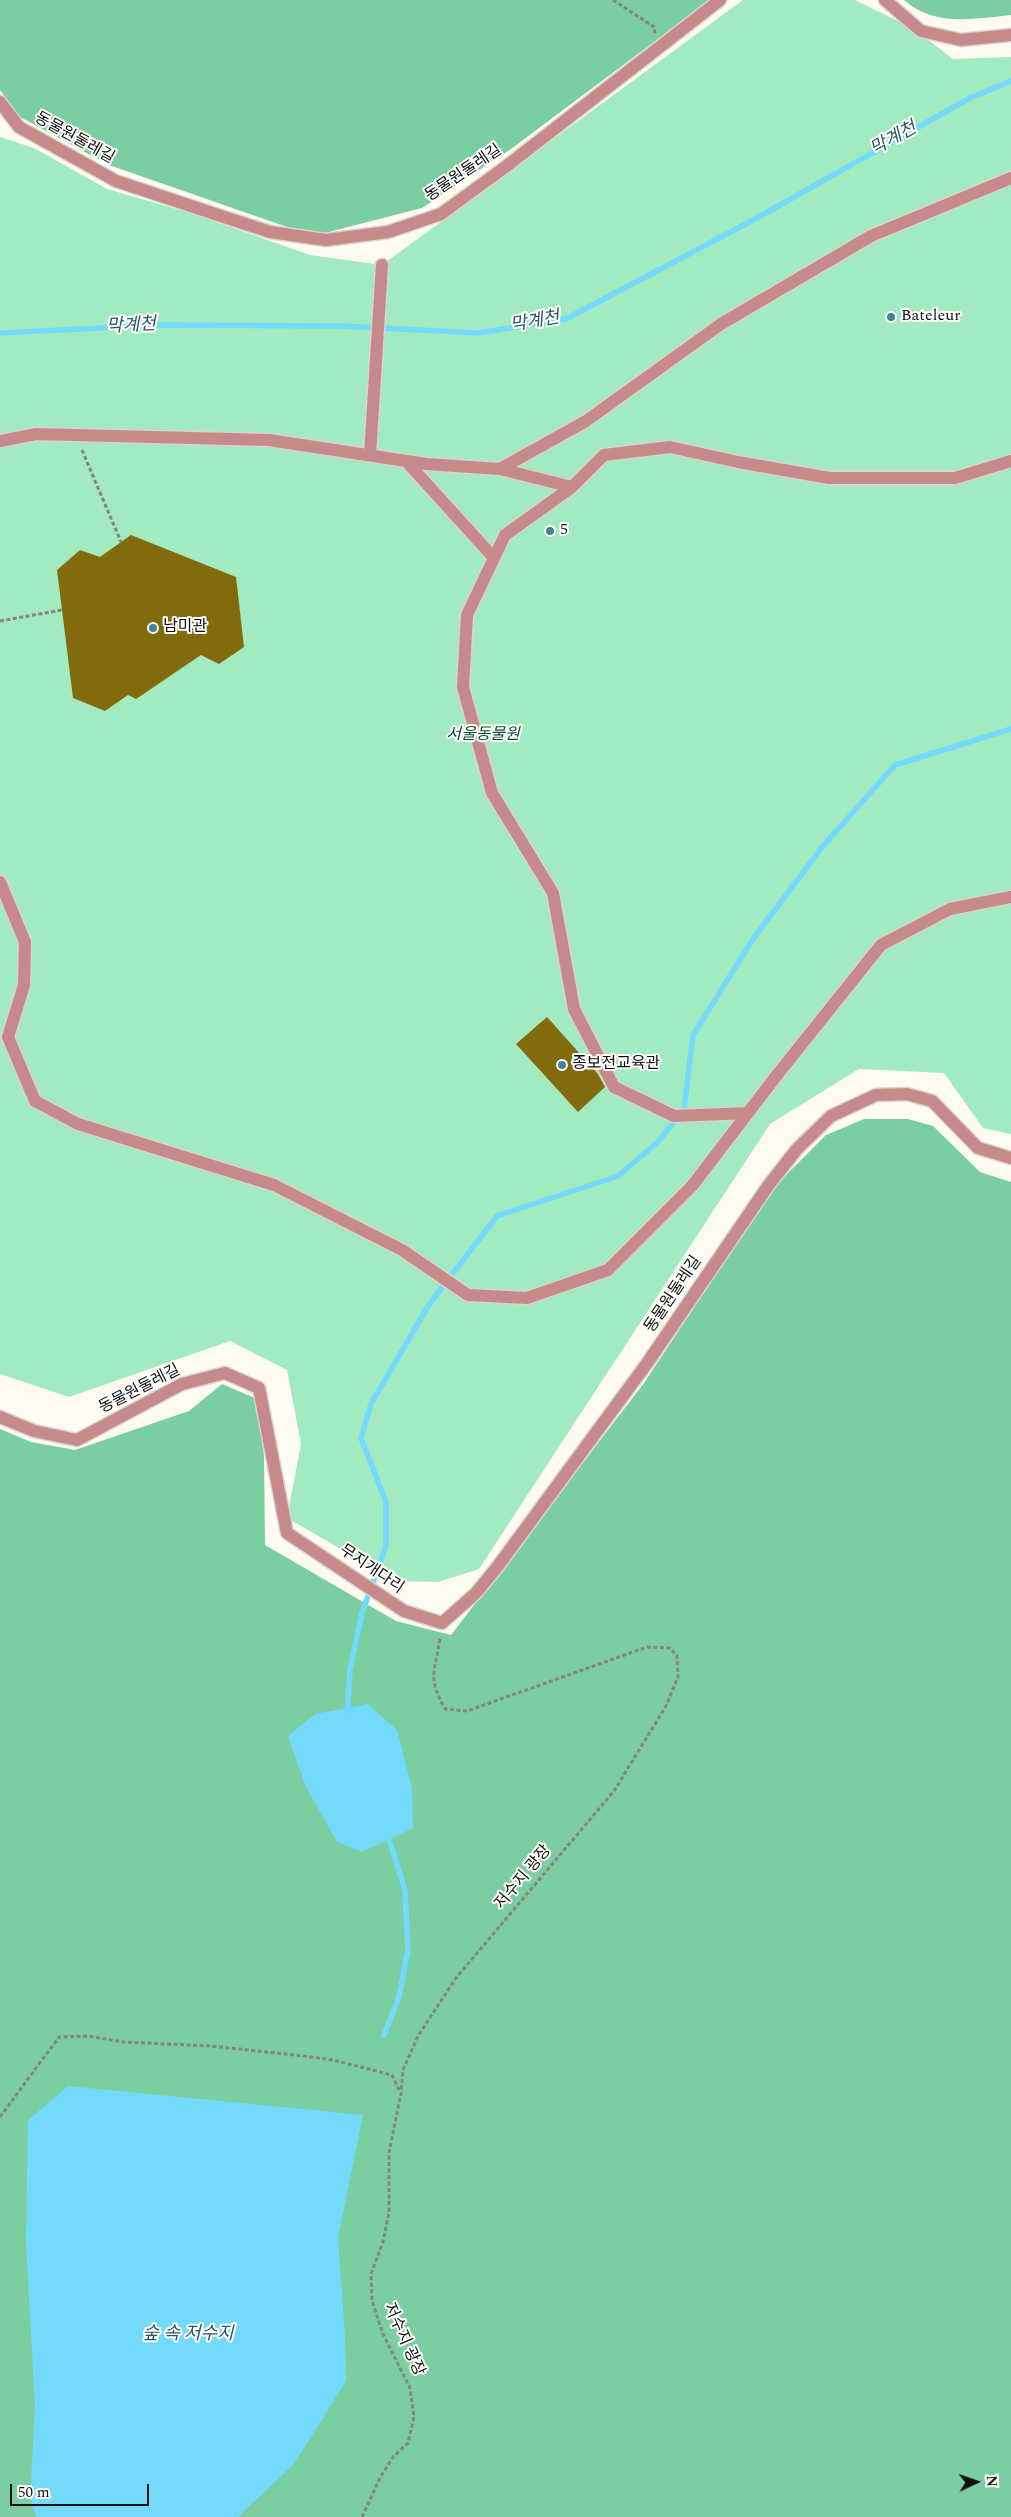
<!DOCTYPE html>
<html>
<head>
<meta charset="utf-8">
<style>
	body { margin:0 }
	#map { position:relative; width:1011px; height:2517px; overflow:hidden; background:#fefbf0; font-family:Spectral,serif }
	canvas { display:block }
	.north { position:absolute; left:951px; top:2457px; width:50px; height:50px; -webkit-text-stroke:4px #fff; paint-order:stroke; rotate:87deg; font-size:14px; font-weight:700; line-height:20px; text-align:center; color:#11100d }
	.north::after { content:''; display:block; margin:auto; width:18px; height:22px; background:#11100d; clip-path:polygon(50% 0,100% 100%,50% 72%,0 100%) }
	.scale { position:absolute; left:10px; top:2484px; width:139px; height:22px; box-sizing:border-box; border:2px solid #11100d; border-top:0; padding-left:6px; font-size:15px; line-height:18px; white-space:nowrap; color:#11100d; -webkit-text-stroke:4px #fff; paint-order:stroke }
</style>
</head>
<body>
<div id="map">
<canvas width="1011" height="2517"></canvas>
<div class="north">N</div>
<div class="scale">50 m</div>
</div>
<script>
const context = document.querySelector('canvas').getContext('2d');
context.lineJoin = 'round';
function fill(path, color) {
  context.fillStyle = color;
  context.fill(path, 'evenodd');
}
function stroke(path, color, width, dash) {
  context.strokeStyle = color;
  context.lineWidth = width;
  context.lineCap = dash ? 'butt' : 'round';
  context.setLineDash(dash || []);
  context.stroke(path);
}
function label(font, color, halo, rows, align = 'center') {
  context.font = font + ' Spectral,"Noto Sans KR",serif';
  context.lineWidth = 4;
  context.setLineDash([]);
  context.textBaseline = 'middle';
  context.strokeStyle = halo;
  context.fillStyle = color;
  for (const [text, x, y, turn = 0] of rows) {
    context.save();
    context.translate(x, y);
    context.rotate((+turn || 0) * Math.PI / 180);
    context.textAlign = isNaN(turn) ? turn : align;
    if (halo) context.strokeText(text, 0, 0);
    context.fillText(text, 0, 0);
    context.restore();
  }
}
fill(new Path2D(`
	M 743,0 L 855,0 L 914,29 L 953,59 L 1011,57 L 1011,1134 L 983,1128 L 944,1073 L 859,1069 L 770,1124 L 479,1569 L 438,1582 L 397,1581 L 287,1518 L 301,1444 L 287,1370 L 230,1341 L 69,1397 L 0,1374 L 0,137 L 34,148 L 107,189 L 190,213 L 310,255 L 382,265 Z`), '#a2eac0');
fill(new Path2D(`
	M 0,0 L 710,0 L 511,149 L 422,208 L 313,236 L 109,165 L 20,117 L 0,90 Z
	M 904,0 L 1011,0 L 1011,15 C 973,19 935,27 904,0 Z
	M 864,1119 L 908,1119 L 933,1126 L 980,1172 L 1011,1182 L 1011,2517 L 0,2517 L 0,1429 L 31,1442 L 75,1450 L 189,1411 L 222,1384 L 257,1399 L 264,1456 L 265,1545 L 396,1621 L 451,1635 L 644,1383 L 774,1187 L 826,1135 Z`), '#7bcea0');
fill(new Path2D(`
	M 368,1704 L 397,1730 L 412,1788 L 413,1828 L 362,1852 L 337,1842 L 306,1787 L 288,1736 L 315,1714 Z
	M 68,2086 L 363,2115 L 338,2238 L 345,2335 L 346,2381 L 294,2464 L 238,2517 L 37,2517 L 30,2499 L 35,2406 L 26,2242 L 28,2120 Z`), '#74dafb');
stroke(new Path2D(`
	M 0,333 L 163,325 L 342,326 L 478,333 L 566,319 L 755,219 L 970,98 L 1011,81
	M 347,1715 L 350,1669 L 362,1613 L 386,1546 L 386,1502 L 361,1438 L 371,1404 L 428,1306 L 497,1216 L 618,1176 L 658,1142 L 684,1109 L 693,1035 L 753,939 L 823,846 L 895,765 L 1011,729
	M 384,2035 L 399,1997 L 408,1950 L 405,1890 L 387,1833`), '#74dafb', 5.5);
fill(new Path2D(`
	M 131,535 L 236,577 L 244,647 L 219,664 L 201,655 L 136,699 L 128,695 L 105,711 L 73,698 L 57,570 L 80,550 L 100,557 Z
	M 547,1017 L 598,1074 L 605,1087 L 578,1112 L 516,1044 Z`), '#826b0d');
const minor = new Path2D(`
	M 885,0 L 921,31 L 961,40 L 1011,35
	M 0,102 L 19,127 L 116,181 L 215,214 L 270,232 L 326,240 L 388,232 L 441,214 L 508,165 L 720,0
	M 0,441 L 36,434 L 269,440 L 426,464 L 500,469 L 586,421 L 721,324 L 871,236 L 1011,178
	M 370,455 L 382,265
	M 406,461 L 494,558
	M 500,469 L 572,487 L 604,455 L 670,447 L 738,462 L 829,478 L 955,478 L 1011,461
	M 572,487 L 505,535 L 467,615 L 463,687 L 492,793 L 553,893 L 574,1009 L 614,1087 L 674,1116 L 748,1113
	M 0,882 L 25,942 L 24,985 L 8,1037 L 35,1101 L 78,1124 L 274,1185 L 402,1250 L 468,1295 L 527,1298 L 608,1270 L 692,1186 L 777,1075 L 881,945 L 950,909 L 1011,897
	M 0,1417 L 34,1431 L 77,1440 L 182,1384 L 225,1373 L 259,1388 L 287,1533 L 404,1611 L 442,1623 L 476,1593 L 498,1566 L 648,1362 L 768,1186 L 797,1149 L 831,1116 L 876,1095 L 907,1094 L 932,1101 L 978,1148 L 1011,1158`);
stroke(minor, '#d8d5cc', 15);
stroke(new Path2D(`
	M 613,0 L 654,27 L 655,33
	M 82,450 L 121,542
	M 0,621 L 62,610
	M 0,2117 L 59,2037 L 88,2036 L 123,2042 L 211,2046 L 304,2056 L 333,2060 L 392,2075 L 400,2092
	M 362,2517 L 380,2478 L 393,2457 L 408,2443 L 414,2417 L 410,2388 L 383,2334 L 372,2301 L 371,2274 L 383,2242 L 389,2212 L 389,2153 L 401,2093 L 403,2070 L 418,2036 L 456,1978 L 614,1791 L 666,1706 L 678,1677 L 677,1656 L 670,1648 L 647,1647 L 467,1711 L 445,1709 C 427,1677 435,1672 440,1638`), '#86847d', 3, [4, 2.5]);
stroke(minor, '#c78a8b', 12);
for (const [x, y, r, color] of [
	[891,317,5,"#428196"],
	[550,531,5,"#428196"],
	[153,628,5,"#428196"],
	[562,1065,5,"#428196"]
]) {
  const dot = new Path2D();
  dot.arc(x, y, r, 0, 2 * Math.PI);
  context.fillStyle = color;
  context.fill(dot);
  stroke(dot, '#fff', 2);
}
label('16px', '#11100d', '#fff', [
	["동물원둘레길",74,139,29],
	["동물원둘레길",464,174,-34],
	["동물원둘레길",674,1295,-56],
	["동물원둘레길",140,1390,-27],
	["무지개다리",371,1570,34],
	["저수지 광장",524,1878,-50],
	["저수지 광장",403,2340,66]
]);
label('16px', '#11100d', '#fff', [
	["Bateleur",901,317],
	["5",560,531],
	["남미관",163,628],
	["종보전교육관",572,1065]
], 'left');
label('italic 16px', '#064b2e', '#fff', [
	["서울동물원",483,736]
]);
label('italic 18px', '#2b5766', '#fff', [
	["막계천",894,140,-29],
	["막계천",535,323,-10],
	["막계천",131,327,-3],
	["숲 속 저수지",188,2335]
]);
</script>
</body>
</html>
